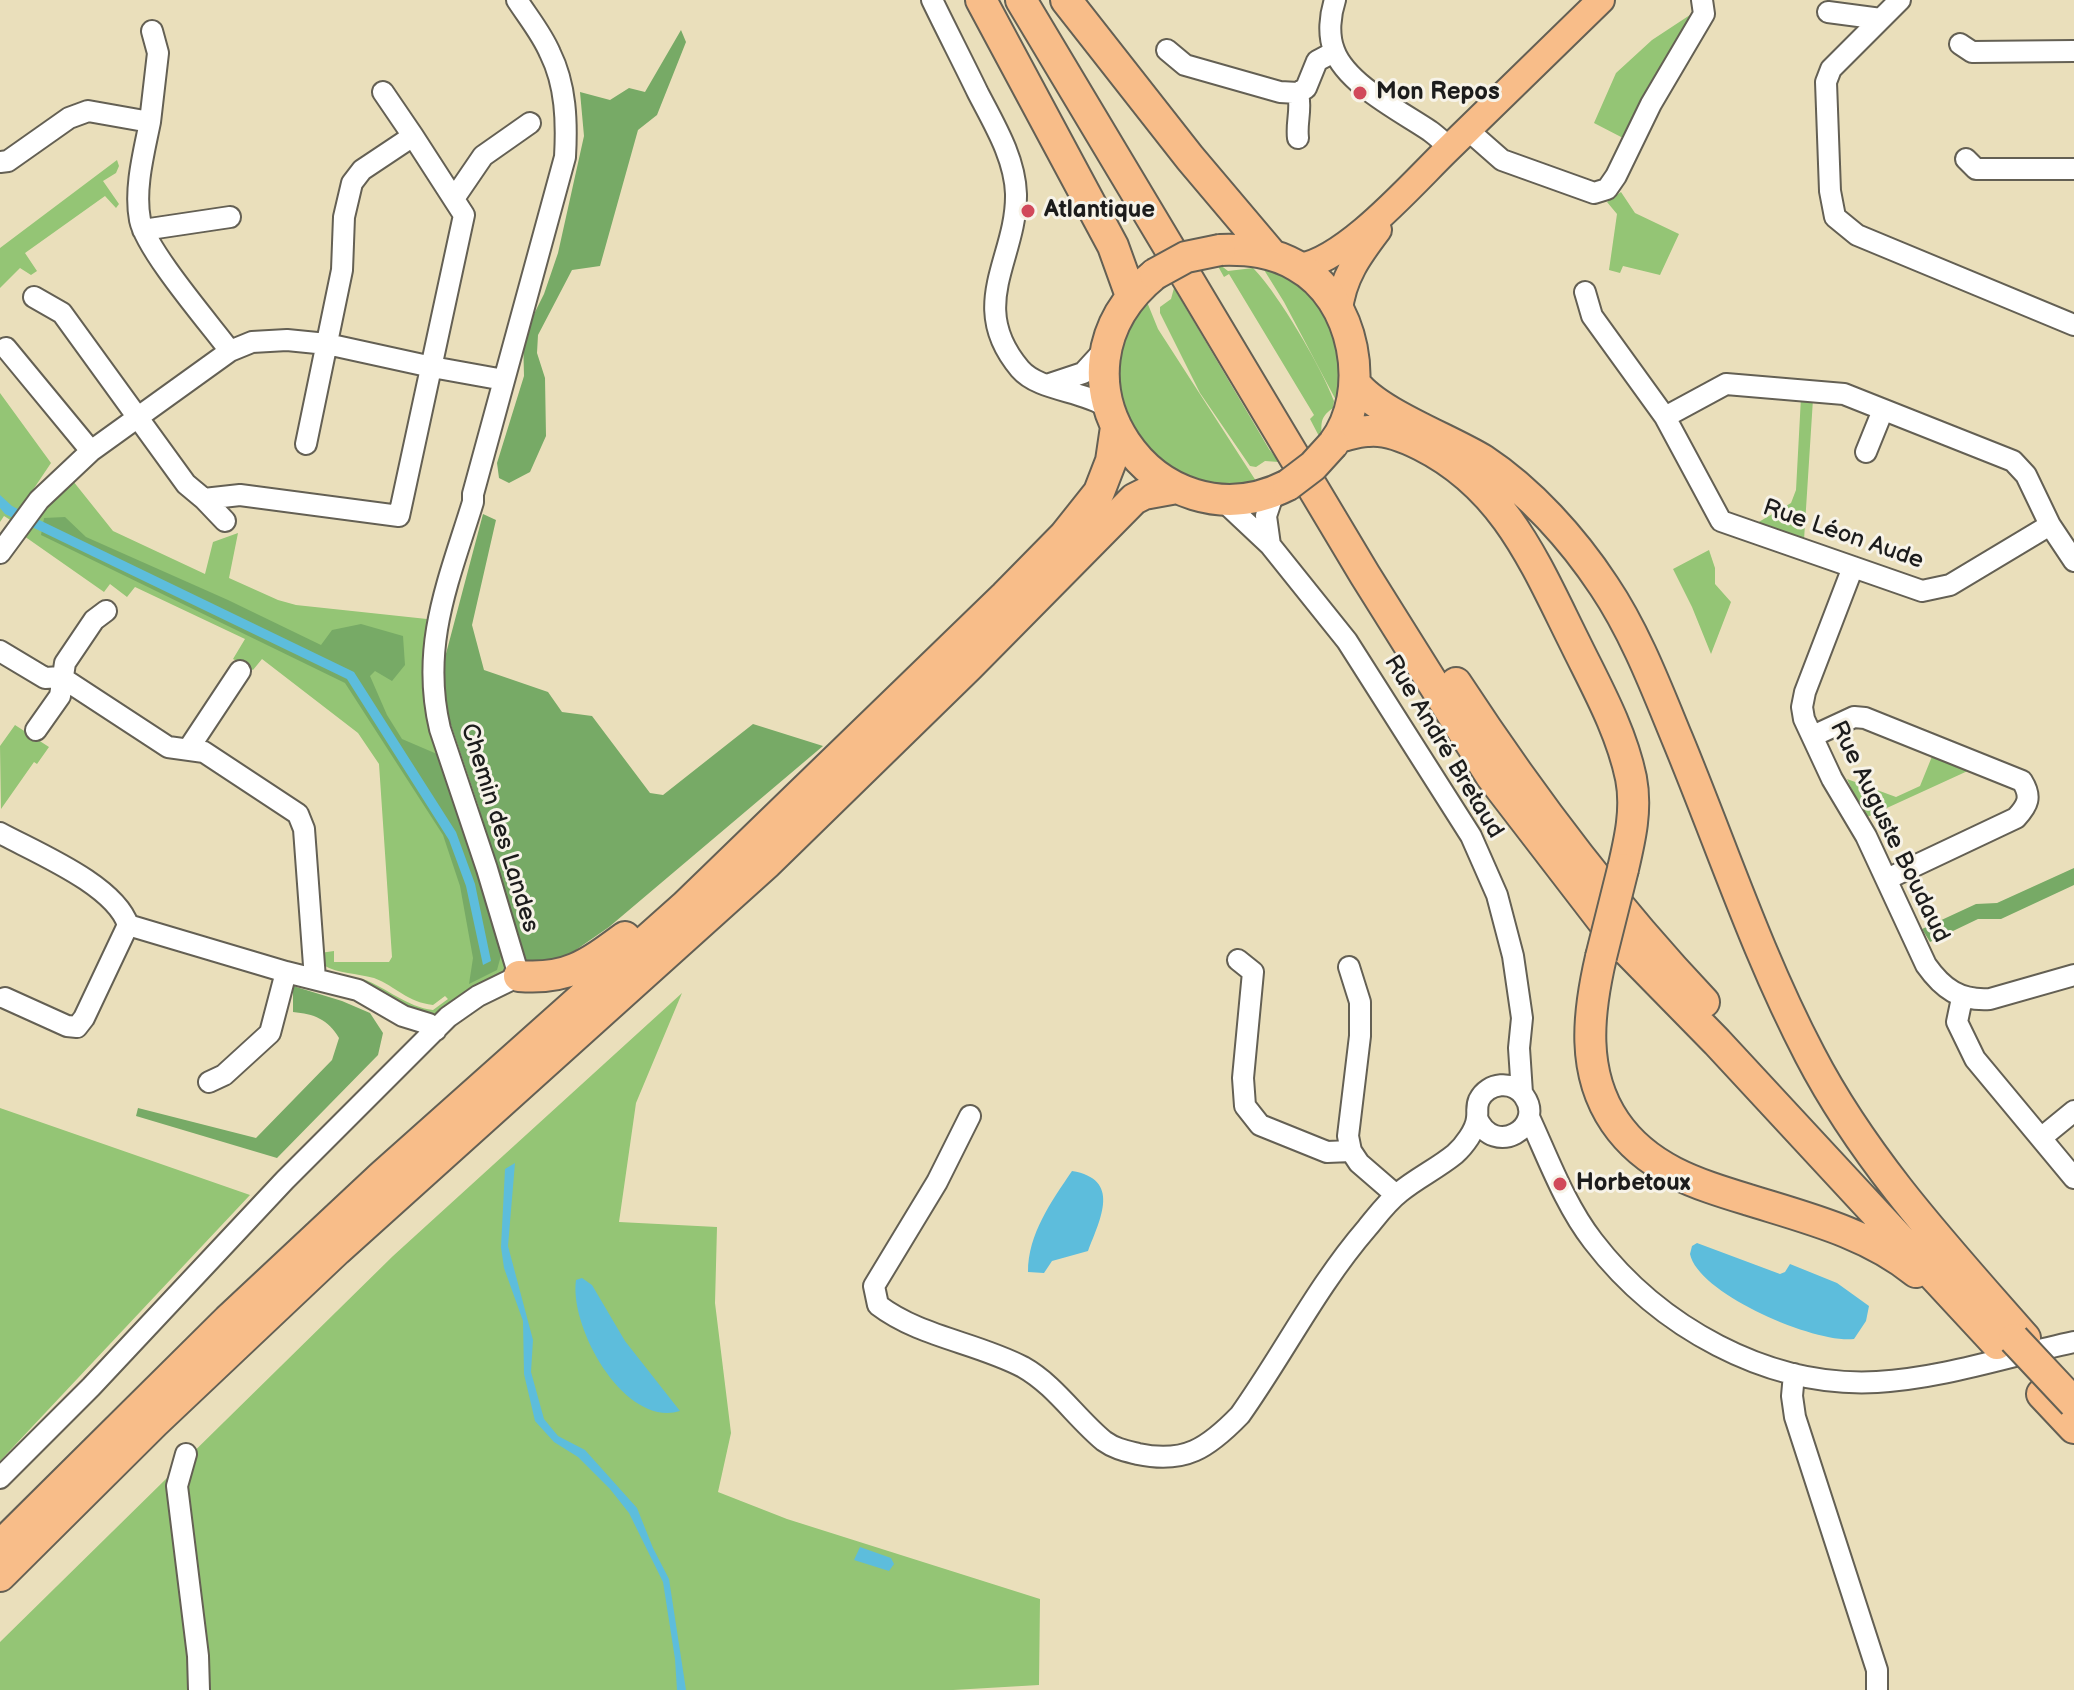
<!DOCTYPE html>
<html>
<head>
<meta charset="utf-8">
<style>
	body { margin:0 }
	canvas { display:block; background:#eadfbb }
</style>
</head>
<body>
<canvas width="2074" height="1690"></canvas>
<script>
const context = document.querySelector('canvas').getContext('2d');
context.lineJoin = 'round';
function fill(path, color) {
  context.fillStyle = color;
  context.fill(path, 'evenodd');
}
function stroke(path, color, width, dash) {
  context.strokeStyle = color;
  context.lineWidth = width;
  context.lineCap = dash ? 'butt' : 'round';
  context.setLineDash(dash || []);
  context.stroke(path);
}
function label(font, color, halo, rows, align = 'center') {
  context.font = font + ' "Balsamiq Sans",sans-serif';
  context.lineWidth = 6;
  context.setLineDash([]);
  context.textBaseline = 'middle';
  context.strokeStyle = halo;
  context.fillStyle = color;
  for (const [text, x, y, turn = 0] of rows) {
    context.save();
    context.translate(x, y);
    context.rotate((+turn || 0) * Math.PI / 180);
    context.textAlign = isNaN(turn) ? turn : align;
    if (halo) context.strokeText(text, 0, 0);
    context.fillText(text, 0, 0);
    context.restore();
  }
}
fill(new Path2D(`
	M 1693,13 L 1647,88 L 1623,138 L 1594,123 L 1616,73 L 1652,40 Z
	M 117,160 L 119,166 L 116,173 L 103,181 L 119,204 L 116,208 L 105,196 L 25,253 L 37,271 L 31,275 L 20,268 L 0,288 L 0,248 Z
	M 1621,192 L 1635,213 L 1679,234 L 1660,275 L 1623,266 L 1620,273 L 1609,270 L 1617,214 L 1607,202 Z
	M 1215,261 L 1228,271 L 1253,268 C 1278,293 1322,368 1334,401 L 1333,408 C 1317,419 1323,426 1321,440 L 1310,419 L 1314,415 L 1229,274 L 1224,277 Z
	M 1261,265 L 1292,276 L 1328,313 L 1343,366 L 1338,404 L 1284,302 Z
	M 1174,288 L 1269,449 L 1279,462 L 1265,461 L 1256,467 L 1250,466 L 1200,393 L 1160,313 L 1160,307 L 1171,299 Z
	M 1145,297 L 1158,329 L 1256,481 L 1246,486 L 1194,480 L 1157,464 L 1123,416 L 1117,351 Z
	M 0,393 L 51,463 L 12,521 L 4,516 L 0,522 Z
	M 1801,397 L 1813,399 L 1804,540 L 1757,523 L 1791,503 L 1796,490 Z
	M 73,481 L 113,531 L 205,574 L 213,542 L 238,533 L 229,578 L 278,600 L 296,605 L 427,619 L 423,673 L 431,715 L 508,965 L 502,976 L 437,1017 L 420,1017 L 362,986 L 363,979 C 387,988 407,1007 433,1010 L 448,999 L 445,996 L 433,1005 C 407,1002 397,987 374,978 C 356,973 339,974 323,965 L 320,953 L 334,951 L 334,962 L 389,962 L 392,957 L 379,764 L 358,733 L 262,659 L 253,670 L 233,659 L 245,639 L 135,587 L 127,597 L 110,584 L 104,592 L 24,536 L 50,501 Z
	M 1709,550 L 1715,568 L 1715,584 L 1731,602 L 1711,654 L 1692,607 L 1673,569 Z
	M 15,725 L 49,747 L 37,764 L 34,762 L 1,809 L 0,746 Z
	M 1933,754 L 1972,769 L 1865,818 L 1847,779 L 1896,797 L 1920,786 Z
	M 682,993 L 636,1103 L 619,1222 L 717,1227 L 715,1303 L 731,1433 L 718,1492 L 787,1519 L 1040,1599 L 1039,1685 L 953,1690 L 0,1690 L 0,1642 L 393,1256 Z
	M 0,1108 L 250,1195 L 0,1461 Z`), '#94c575');
fill(new Path2D(`
	M 681,30 L 686,42 L 657,115 L 638,130 L 600,266 L 572,270 L 538,335 L 537,353 L 545,378 L 546,436 L 530,472 L 509,483 L 499,478 L 497,463 L 524,376 L 523,336 L 544,294 L 558,253 L 584,136 L 580,92 L 610,100 L 629,88 L 645,92 Z
	M 483,514 L 496,520 L 472,625 L 484,670 L 548,692 L 562,712 L 592,716 L 650,793 L 663,795 L 753,724 L 823,746 L 609,927 L 554,965 L 534,968 L 521,956 L 478,805 L 446,710 L 443,665 Z
	M 65,517 L 86,537 L 228,600 L 321,645 L 332,630 L 361,624 L 403,636 L 405,665 L 392,681 L 375,671 L 370,676 L 387,715 L 402,739 L 437,754 L 472,852 L 502,952 L 497,970 L 469,984 L 473,958 L 460,886 L 443,835 L 345,683 L 41,535 L 44,518 Z
	M 2074,868 L 2074,885 L 2001,919 L 1978,919 L 1930,942 L 1922,929 L 1976,904 L 1997,903 Z
	M 293,986 L 342,1001 L 370,1013 L 383,1033 L 378,1055 L 277,1158 L 136,1116 L 138,1108 L 256,1138 L 332,1060 L 339,1038 C 328,1019 314,1014 293,1012 Z`), '#7a6');
fill(new Path2D(`
	M 0,495 L 12,506 L 29,515 L 354,672 L 456,832 L 475,884 L 491,961 L 483,965 L 466,886 L 449,840 L 347,679 L 5,514 L 0,508 Z
	M 515,1163 L 508,1246 L 533,1340 L 531,1372 L 544,1419 L 558,1436 L 585,1450 L 637,1508 L 653,1548 L 669,1579 L 686,1690 L 677,1690 L 675,1659 L 663,1582 L 629,1513 L 610,1489 L 578,1457 L 554,1442 L 535,1421 L 524,1374 L 523,1321 L 504,1268 L 501,1247 L 505,1169 Z
	M 1072,1171 C 1121,1179 1101,1218 1088,1251 L 1052,1261 L 1044,1273 L 1028,1272 C 1028,1234 1051,1202 1072,1171 Z
	M 1697,1243 L 1780,1274 L 1785,1272 L 1790,1264 L 1837,1283 L 1869,1306 L 1866,1321 L 1854,1339 C 1816,1344 1698,1294 1690,1254 L 1692,1246 Z
	M 582,1278 L 592,1285 L 625,1341 L 680,1411 C 624,1428 569,1327 576,1280 Z
	M 860,1547 L 891,1558 L 894,1564 L 889,1571 L 854,1560 Z`), '#5dbddc');
const minor = new Path2D(`
	M 932,0 C 947,31 963,62 978,93 C 994,124 1015,158 1016,194 C 1017,259 966,305 1020,369 C 1039,391 1082,390 1107,407
	M 1335,0 C 1330,15 1328,35 1334,50 C 1346,84 1402,112 1430,131 C 1437,136 1443,142 1449,147
	M 1900,0 L 1831,69 L 1826,82 L 1830,191 L 1835,217 L 1857,235 L 2074,325
	M 1828,12 L 1881,19
	M 1960,44 L 1972,52 L 2074,51
	M 1167,50 L 1185,65 L 1280,92 L 1298,93
	M 383,92 L 413,136
	M 150,122 L 158,53 L 152,31
	M 1469,131 L 1502,160 L 1594,193 L 1607,189 L 1616,176 L 1651,104 L 1704,14 L 1702,0
	M 1298,138 C 1296,122 1302,109 1298,93 L 1306,88 L 1317,61 L 1334,52
	M 1966,159 L 1976,169 L 2074,169
	M 0,162 L 8,161 L 69,118 L 88,111 L 150,122 C 144,152 134,189 140,220 C 146,250 209,323 230,351
	M 455,197 L 483,156 L 530,123
	M 143,230 L 230,217
	M 1585,292 L 1592,316 L 1665,417 L 1721,521 L 1922,591 L 1950,585 L 2050,525
	M 34,297 L 62,313 L 186,484 L 204,499 L 240,495 L 399,516 L 464,215 L 413,136 L 362,170 L 352,183 L 344,217 L 342,270 L 306,444
	M 6,348 L 91,451
	M 1047,385 L 1083,373 L 1105,349
	M 1665,417 L 1726,384 L 1844,394 L 2013,461 L 2026,475 L 2050,525 L 2074,561
	M 1866,452 L 1883,410
	M 1220,498 L 1270,545 L 1347,641 L 1471,836 L 1497,895 L 1513,956 L 1522,1018 L 1519,1048 L 1522,1093
	M 204,499 L 225,521
	M 1270,545 L 1266,516 L 1274,492
	M 0,553 L 39,500 L 91,451 L 230,351 L 252,342 L 287,340 L 327,344 L 432,367 L 504,380
	M 1853,567 L 1805,692 L 1802,707 L 1804,719 L 1832,779 L 1866,836 L 1926,965 C 1943,989 1960,1001 1990,999 L 2074,975
	M 0,651 L 45,678 L 61,677 L 168,747 L 204,752 L 298,814 L 304,829 L 315,979
	M 36,730 L 60,696 L 65,663 L 94,620 L 106,611
	M 1813,736 L 1854,717 L 1865,718 L 2022,781 C 2032,797 2028,805 2016,818 L 1887,879
	M 189,748 L 240,671
	M 0,833 C 37,853 115,885 128,925 L 286,972 L 358,990 L 403,1016 L 429,1024 L 436,1030
	M 1238,960 L 1253,972 L 1243,1078 L 1245,1106 L 1260,1125 L 1327,1152 L 1351,1151 L 1359,1163 L 1396,1195
	M 1349,967 L 1360,1002 L 1360,1036 L 1348,1136 L 1351,1151
	M 5,998 L 67,1026 L 77,1027 L 84,1018 L 128,925
	M 1962,998 L 1957,1022 L 1975,1059 L 2074,1178
	M 209,1082 L 224,1075 L 270,1033 L 286,972
	M 970,1116 L 937,1182 L 874,1286 L 878,1305 C 920,1337 975,1342 1023,1367 C 1055,1385 1076,1418 1104,1441 C 1115,1449 1126,1451 1138,1454 C 1185,1464 1208,1448 1240,1415 C 1284,1353 1317,1286 1367,1228 C 1377,1216 1387,1202 1400,1192 C 1417,1178 1438,1168 1455,1154 C 1464,1146 1476,1130 1477,1118 C 1478,1111 1476,1107 1479,1100 C 1488,1082 1513,1080 1524,1096 C 1546,1127 1494,1158 1477,1118
	M 1529,1117 C 1548,1158 1565,1205 1593,1241 C 1658,1326 1767,1388 1877,1382 C 1945,1378 2008,1356 2074,1342
	M 2041,1138 L 2074,1111
	M 1794,1374 L 1792,1396 L 1795,1417 L 1877,1670 L 1877,1690
	M 186,1454 L 177,1486 L 198,1656 L 199,1690
	M 0,1478 L 91,1387 L 285,1180 L 448,1017 L 478,996 L 519,976 L 487,869 L 440,729 C 420,645 449,580 473,502 L 473,494 L 565,157 C 567,122 566,85 550,53 C 542,34 528,17 517,0`);
const major = new Path2D(`
	M 1300,267 C 1347,259 1412,184 1447,150 C 1498,100 1550,50 1601,0
	M 1339,311 C 1342,278 1359,255 1378,230`);
const highway = new Path2D(`
	M 981,0 L 1113,246 L 1131,296
	M 1021,0 L 1365,575 L 1491,776 L 1618,941 L 1717,1042 L 1997,1344
	M 1066,0 L 1190,158 L 1272,255
	M 1220,250 C 1248,249 1273,252 1297,266 C 1355,298 1373,392 1333,444
	M 1155,274 C 1030,375 1157,552 1288,485
	M 1355,383 C 1377,413 1449,439 1483,460 C 1530,491 1573,539 1604,586 C 1635,632 1656,687 1677,738 C 1721,844 1757,954 1810,1055 C 1865,1161 1947,1249 2025,1338
	M 1338,437 C 1348,435 1358,431 1368,431 C 1386,429 1405,437 1421,445 C 1505,487 1535,563 1575,643 C 1596,686 1621,730 1631,778 C 1637,809 1630,839 1623,869
	M 1456,683 C 1530,796 1612,905 1704,1002
	M 1601,957 C 1588,1013 1581,1072 1615,1122 C 1647,1169 1697,1184 1749,1200 C 1807,1218 1868,1233 1916,1272
	M 519,976 C 567,980 587,965 625,937
	M 2042,1394 L 2074,1428
	M 0,1546 L 228,1320 L 382,1176 L 685,906 L 1005,596 L 1064,536 L 1099,492 L 1111,461 L 1116,427
	M 0,1576 L 154,1423 L 337,1250 L 767,863 L 969,666 L 1134,499 L 1144,494 L 1177,488`);
stroke(minor, '#646054', 24);
stroke(major, '#646054', 30);
stroke(highway, '#646054', 34);
stroke(minor, '#fff', 20);
stroke(major, '#f8bd89', 26);
stroke(highway, '#f8bd89', 30);
const highwayBridge = new Path2D(`
	M 1155,274 L 1186,257 L 1220,250
	M 1288,485 L 1313,466 L 1333,444
	M 1601,957 L 1623,869
	M 2014,1339 L 2074,1403`);
stroke(highwayBridge, '#646054', 34, []);
stroke(highwayBridge, '#f8bd89', 30);
for (const [x, y, r, color] of [
	[1360,93,8,"#d1495b"],
	[1028,211,8,"#d1495b"],
	[1560,1184,8,"#d1495b"]
]) {
  const dot = new Path2D();
  dot.arc(x, y, r, 0, 2 * Math.PI);
  context.fillStyle = color;
  context.fill(dot);
  stroke(dot, '#f7f3e8', 3);
}
label('bold 24px', '#1c1c1c', '#f7f3e8', [
	["Mon Repos",1376,93],
	["Atlantique",1044,211],
	["Horbetoux",1576,1184]
], 'left');
label('24px', '#1c1c1c', '#f7f3e8', [
	["Rue Léon Aude",1843,535,19],
	["Rue André Bretaud",1443,747,59],
	["Chemin des Landes",499,828,73],
	["Rue Auguste Boudaud",1889,832,64]
]);
</script>
</body>
</html>
